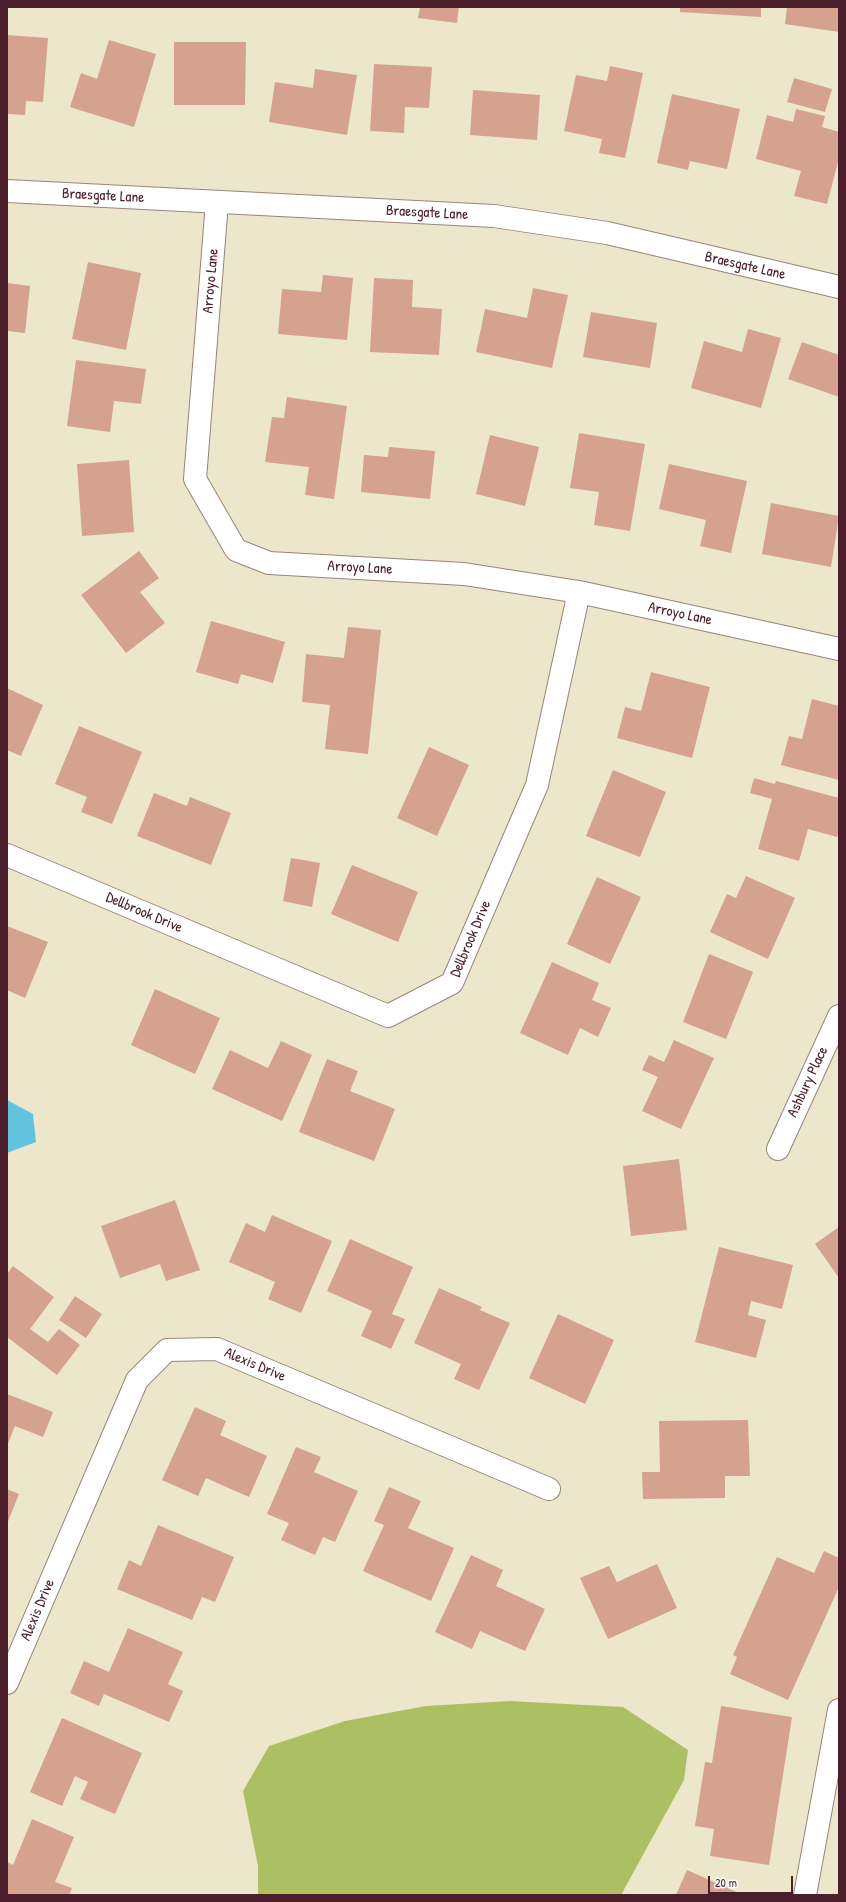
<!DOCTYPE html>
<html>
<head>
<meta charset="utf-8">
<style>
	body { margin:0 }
	#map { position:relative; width:846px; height:1902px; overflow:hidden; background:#ece7cb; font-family:"Patrick Hand",sans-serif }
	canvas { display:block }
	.frame { position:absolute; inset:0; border:8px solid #4a1f2b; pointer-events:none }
	.scale { position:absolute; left:708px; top:1876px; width:85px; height:18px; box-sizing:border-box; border:2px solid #4a1f2b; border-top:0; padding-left:5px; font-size:12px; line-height:14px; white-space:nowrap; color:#4a1f2b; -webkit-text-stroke:3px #fff; paint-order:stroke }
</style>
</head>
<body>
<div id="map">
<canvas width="846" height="1902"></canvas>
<div class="frame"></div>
<div class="scale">20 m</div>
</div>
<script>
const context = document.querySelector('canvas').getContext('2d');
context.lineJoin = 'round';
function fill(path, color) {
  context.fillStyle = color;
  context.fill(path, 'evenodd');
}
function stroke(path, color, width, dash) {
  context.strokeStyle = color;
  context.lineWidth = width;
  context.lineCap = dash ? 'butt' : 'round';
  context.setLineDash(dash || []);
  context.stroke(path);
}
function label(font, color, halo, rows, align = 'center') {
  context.font = font + ' "Patrick Hand",sans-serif';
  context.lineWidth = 3;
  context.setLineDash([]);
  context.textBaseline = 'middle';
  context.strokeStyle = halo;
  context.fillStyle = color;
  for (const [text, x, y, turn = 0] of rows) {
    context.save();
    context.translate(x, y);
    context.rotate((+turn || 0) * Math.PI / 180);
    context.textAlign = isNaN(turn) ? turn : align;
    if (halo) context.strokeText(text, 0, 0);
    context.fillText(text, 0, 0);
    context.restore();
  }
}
fill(new Path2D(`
	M 510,1701 L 623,1707 L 688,1750 L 684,1780 L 621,1895 L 258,1895 L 258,1866 L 243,1791 L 269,1746 L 345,1721 L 426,1706 Z`), '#adbf63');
fill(new Path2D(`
	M 7,1100 L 33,1114 L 36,1142 L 7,1153 Z`), '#61c3df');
fill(new Path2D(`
	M 420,7 L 459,7 L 457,23 L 418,18 Z
	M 680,7 L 761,7 L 761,17 L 680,12 Z
	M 787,7 L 839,7 L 839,32 L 785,24 Z
	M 7,35 L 48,38 L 43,102 L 26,101 L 25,115 L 7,114 Z
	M 109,40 L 156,54 L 134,127 L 70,107 L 81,73 L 97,79 Z
	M 174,42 L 246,42 L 245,105 L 174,105 Z
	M 374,64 L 432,67 L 429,108 L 405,107 L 404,133 L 370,131 Z
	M 610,66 L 643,73 L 625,158 L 599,153 L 602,139 L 564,131 L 576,75 L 607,81 Z
	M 315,69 L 357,75 L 347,135 L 269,122 L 275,82 L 313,88 Z
	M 794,78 L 832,89 L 825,112 L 787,102 Z
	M 473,90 L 540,95 L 537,140 L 470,135 Z
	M 672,94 L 740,109 L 727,169 L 690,161 L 688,170 L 657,163 Z
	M 796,109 L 825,116 L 822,127 L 839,132 L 839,158 L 827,204 L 794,196 L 801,171 L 756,159 L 767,115 L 793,122 Z
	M 88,262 L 141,273 L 126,350 L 72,339 Z
	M 323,275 L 353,278 L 347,340 L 278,334 L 282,289 L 321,292 Z
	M 374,278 L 413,280 L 412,307 L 442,309 L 439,355 L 370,352 Z
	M 7,283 L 30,286 L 25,333 L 7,331 Z
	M 533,288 L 568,295 L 552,368 L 476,352 L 485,309 L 527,318 Z
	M 591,312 L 657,323 L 650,368 L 583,357 Z
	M 748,329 L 781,338 L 761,408 L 691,388 L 704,341 L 742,352 Z
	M 802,342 L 839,355 L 839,397 L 788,379 Z
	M 76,360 L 146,369 L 141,404 L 114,401 L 110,432 L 67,426 Z
	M 287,397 L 347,406 L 334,499 L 305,495 L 309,467 L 265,462 L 272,417 L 284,418 Z
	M 579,433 L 645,444 L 630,531 L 594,525 L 599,492 L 570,488 Z
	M 490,435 L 539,447 L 525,506 L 476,494 Z
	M 389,447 L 435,451 L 430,499 L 361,492 L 364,455 L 388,457 Z
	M 129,460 L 134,532 L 82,536 L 77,464 Z
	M 669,464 L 747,481 L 731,553 L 700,546 L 706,520 L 659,509 Z
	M 771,503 L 839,516 L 831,567 L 762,554 Z
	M 139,551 L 159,578 L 140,592 L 165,623 L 126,653 L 81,595 Z
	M 211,621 L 285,642 L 273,683 L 241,674 L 238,684 L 196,672 Z
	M 348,627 L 381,630 L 368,754 L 325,749 L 330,705 L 302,702 L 306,654 L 344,658 Z
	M 651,672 L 710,687 L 692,758 L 617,738 L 625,707 L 641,711 Z
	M 7,688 L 43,705 L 21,756 L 7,750 Z
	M 812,699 L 839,706 L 839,780 L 781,765 L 789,736 L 802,739 Z
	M 79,726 L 142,752 L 112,824 L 81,812 L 87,797 L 55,784 Z
	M 429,747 L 469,765 L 437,836 L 397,818 Z
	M 613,770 L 666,792 L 640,857 L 586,836 Z
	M 754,778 L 775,784 L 776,781 L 839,798 L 839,831 L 837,837 L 808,829 L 799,861 L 758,849 L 772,799 L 750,793 Z
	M 154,793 L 187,806 L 190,797 L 231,813 L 211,865 L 137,836 Z
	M 291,858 L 320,863 L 312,907 L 283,901 Z
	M 352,865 L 418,892 L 398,942 L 331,914 Z
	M 746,876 L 795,898 L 768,959 L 710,932 L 727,894 L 736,898 Z
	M 597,877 L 641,897 L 610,964 L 567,944 Z
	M 7,926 L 48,942 L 25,998 L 7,990 Z
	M 709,954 L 753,972 L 726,1039 L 683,1022 Z
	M 552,962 L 599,983 L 592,1000 L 611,1008 L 598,1037 L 580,1028 L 568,1055 L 520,1033 Z
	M 155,989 L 220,1018 L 195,1074 L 131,1045 Z
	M 674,1040 L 714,1058 L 681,1129 L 642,1111 L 658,1077 L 642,1070 L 649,1055 L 664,1062 Z
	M 281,1041 L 312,1055 L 282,1121 L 212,1089 L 230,1050 L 268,1068 Z
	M 327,1059 L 358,1071 L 350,1091 L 395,1109 L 374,1161 L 299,1132 Z
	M 679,1159 L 687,1230 L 631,1236 L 623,1166 Z
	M 175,1200 L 200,1270 L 166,1281 L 160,1264 L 120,1278 L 101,1226 Z
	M 272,1215 L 332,1241 L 301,1313 L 268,1299 L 275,1282 L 229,1262 L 246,1223 L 265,1232 Z
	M 839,1227 L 839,1278 L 815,1244 Z
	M 350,1239 L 413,1267 L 392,1314 L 405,1319 L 391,1349 L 361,1336 L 372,1311 L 327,1291 Z
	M 719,1247 L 793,1265 L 782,1309 L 751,1301 L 748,1315 L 766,1320 L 756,1358 L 695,1342 Z
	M 13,1266 L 54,1297 L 30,1329 L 48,1342 L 59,1329 L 80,1345 L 57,1375 L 7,1337 L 7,1274 Z
	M 439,1288 L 482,1307 L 480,1310 L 510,1323 L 479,1390 L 454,1379 L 461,1364 L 414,1343 Z
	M 75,1296 L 102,1314 L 86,1338 L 59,1320 Z
	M 558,1314 L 614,1340 L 585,1404 L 529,1378 Z
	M 7,1394 L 53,1412 L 43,1437 L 15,1426 L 7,1446 Z
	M 195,1407 L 226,1421 L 220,1435 L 267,1456 L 249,1497 L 206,1478 L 198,1496 L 162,1480 Z
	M 748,1420 L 750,1476 L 725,1476 L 725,1498 L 643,1499 L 642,1472 L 660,1472 L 659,1421 Z
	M 296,1447 L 321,1457 L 314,1472 L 358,1491 L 335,1542 L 323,1537 L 315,1555 L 281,1540 L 289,1523 L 267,1514 Z
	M 389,1487 L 421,1501 L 408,1528 L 454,1548 L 431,1601 L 363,1571 L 384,1525 L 374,1521 Z
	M 7,1489 L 19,1494 L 7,1524 Z
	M 158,1525 L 234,1557 L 215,1602 L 202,1597 L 192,1620 L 117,1589 L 129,1560 L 141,1566 Z
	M 824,1551 L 839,1558 L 839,1587 L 788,1700 L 730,1674 L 737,1657 L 733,1655 L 777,1557 L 814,1573 Z
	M 471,1555 L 503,1570 L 496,1586 L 545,1609 L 525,1651 L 480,1631 L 472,1649 L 435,1632 Z
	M 657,1564 L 677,1608 L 608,1639 L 580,1578 L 609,1566 L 617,1582 Z
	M 128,1628 L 183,1652 L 168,1684 L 183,1691 L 169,1722 L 104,1694 L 99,1706 L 70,1693 L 84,1661 L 109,1672 Z
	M 721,1706 L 792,1717 L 769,1865 L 710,1856 L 714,1829 L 695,1826 L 705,1762 L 712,1763 Z
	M 62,1718 L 142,1753 L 115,1814 L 80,1799 L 88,1782 L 75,1776 L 62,1806 L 30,1792 Z
	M 32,1819 L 74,1837 L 55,1882 L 72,1888 L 69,1895 L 7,1895 L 7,1862 L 13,1865 Z
	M 687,1870 L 743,1895 L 676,1895 Z`), '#d4a28f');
const minor = new Path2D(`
	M 7,191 L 494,216 L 607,233 L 839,287
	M 217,202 L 195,479 L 236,550 L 269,563 L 464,574 L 579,592 L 839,649
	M 7,855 L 388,1016 L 452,983 L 537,785 L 579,592
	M 778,1149 L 839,1016
	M 7,1683 L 137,1380 L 167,1350 L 217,1349 L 549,1489
	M 805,1895 L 839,1710`);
stroke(minor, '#9b837b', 24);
stroke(minor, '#fff', 22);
label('15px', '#4a1f2b', '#fff', [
	["Braesgate Lane",103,196,3],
	["Braesgate Lane",427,213,3],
	["Braesgate Lane",745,266,13],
	["Arroyo Lane",211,281,-85],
	["Arroyo Lane",360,568,3],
	["Arroyo Lane",680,614,12],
	["Dellbrook Drive",144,913,23],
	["Dellbrook Drive",471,939,-67],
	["Ashbury Place",808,1082,-65],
	["Alexis Drive",255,1365,23],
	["Alexis Drive",38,1610,-67]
]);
</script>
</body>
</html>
